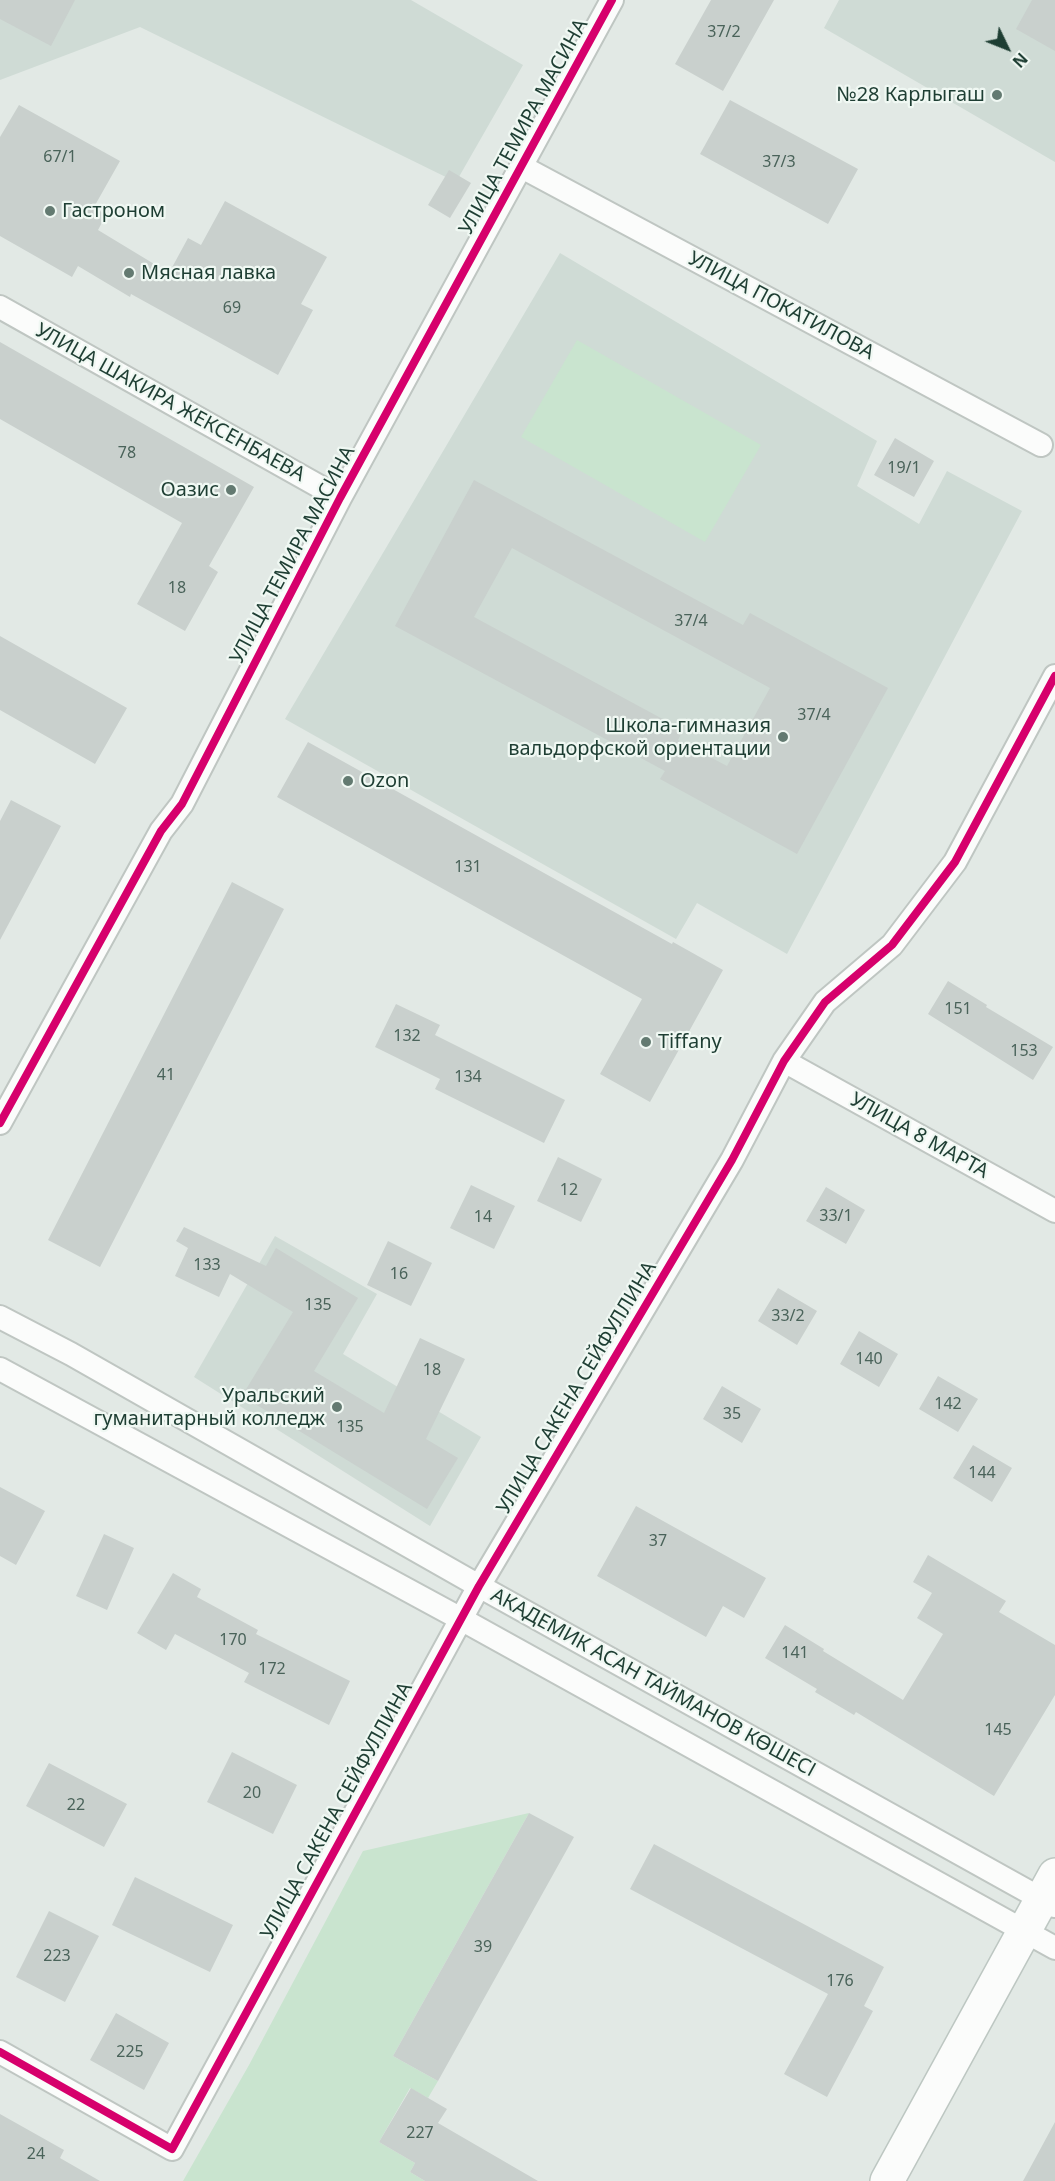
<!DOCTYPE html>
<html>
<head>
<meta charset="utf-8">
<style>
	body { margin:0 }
	#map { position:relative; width:1055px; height:2181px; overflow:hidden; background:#e2e9e5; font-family:"Noto Sans",sans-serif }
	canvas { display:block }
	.north { position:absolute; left:977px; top:18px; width:60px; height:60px; -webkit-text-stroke:4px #f0f8f3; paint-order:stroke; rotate:133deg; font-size:16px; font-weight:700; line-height:24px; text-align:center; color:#1e3e33 }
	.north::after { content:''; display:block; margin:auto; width:21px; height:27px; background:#1e3e33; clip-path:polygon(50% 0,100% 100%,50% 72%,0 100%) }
</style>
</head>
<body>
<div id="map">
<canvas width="1055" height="2181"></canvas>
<div class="north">N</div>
</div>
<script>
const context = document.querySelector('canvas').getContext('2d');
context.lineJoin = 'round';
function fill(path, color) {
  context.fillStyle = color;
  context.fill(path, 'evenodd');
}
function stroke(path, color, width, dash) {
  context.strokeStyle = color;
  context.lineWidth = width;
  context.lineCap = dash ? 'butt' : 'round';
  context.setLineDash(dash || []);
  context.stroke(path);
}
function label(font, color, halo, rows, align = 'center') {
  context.font = font + ' "Noto Sans",sans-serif';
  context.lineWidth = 4.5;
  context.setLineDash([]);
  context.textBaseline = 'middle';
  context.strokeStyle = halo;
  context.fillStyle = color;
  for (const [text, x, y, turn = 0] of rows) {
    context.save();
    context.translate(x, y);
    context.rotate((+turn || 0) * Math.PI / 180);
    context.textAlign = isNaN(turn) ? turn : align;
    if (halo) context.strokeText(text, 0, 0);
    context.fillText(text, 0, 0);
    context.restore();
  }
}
fill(new Path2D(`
	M 0,0 L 411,0 L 523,65 L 456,182 L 140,27 L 0,80 Z
	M 839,0 L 1055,0 L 1055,162 L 824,28 Z
	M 560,253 L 877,441 L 857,486 L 919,524 L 947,471 L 1022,511 L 787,954 L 697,903 L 676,939 L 285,719 Z
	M 275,1236 L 377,1294 L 343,1354 L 481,1437 L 430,1526 L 194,1377 Z`), '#cfdbd5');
fill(new Path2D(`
	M 577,340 L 761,445 L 705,542 L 521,437 Z
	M 529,1813 L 393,2056 L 438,2081 L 428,2098 L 410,2088 L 379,2142 L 415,2163 L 410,2172 L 425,2181 L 183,2181 L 249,2065 L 363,1851 Z`), '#c9e4cf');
fill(new Path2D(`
	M 0,0 L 75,0 L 51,46 L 0,19 Z
	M 711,0 L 774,0 L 723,91 L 675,64 Z
	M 1032,0 L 1055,0 L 1055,51 L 1016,29 Z
	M 730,100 L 858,169 L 828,224 L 700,154 Z
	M 19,105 L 120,161 L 94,207 L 106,215 L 98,230 L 169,273 L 188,238 L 201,245 L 225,201 L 327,257 L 301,304 L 313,310 L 278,375 L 131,294 L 130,297 L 78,266 L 72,277 L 0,236 L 0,137 Z
	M 449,170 L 471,183 L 450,218 L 428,205 Z
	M 0,342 L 254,487 L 209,566 L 218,572 L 185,631 L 137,604 L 182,523 L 0,419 Z
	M 895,438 L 934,461 L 914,497 L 874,475 Z
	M 474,480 L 743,625 L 750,613 L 888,688 L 797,854 L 660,779 L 665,771 L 395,626 ZM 512,548 L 770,688 L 727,766 L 678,740 L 683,730 L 474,617 Z
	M 0,636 L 127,708 L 95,764 L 0,710 Z
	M 308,742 L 672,944 L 673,942 L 723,970 L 650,1102 L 600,1074 L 642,999 L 277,797 Z
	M 11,800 L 61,826 L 0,940 L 0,821 Z
	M 232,882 L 284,909 L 100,1267 L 48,1240 Z
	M 948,981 L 987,1005 L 986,1007 L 1053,1047 L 1033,1080 L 928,1014 Z
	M 396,1004 L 440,1025 L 435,1035 L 565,1100 L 544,1143 L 435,1089 L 440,1079 L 375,1047 Z
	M 558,1157 L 602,1179 L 581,1222 L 537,1201 Z
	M 471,1185 L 515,1206 L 494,1249 L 450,1228 Z
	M 826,1187 L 865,1210 L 846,1244 L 806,1221 Z
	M 184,1227 L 266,1266 L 276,1248 L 358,1298 L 314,1371 L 384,1413 L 420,1338 L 465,1359 L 426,1439 L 458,1458 L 427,1509 L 242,1396 L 293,1312 L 230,1274 L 219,1297 L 175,1276 L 188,1248 L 176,1241 Z
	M 388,1241 L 432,1263 L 411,1306 L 367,1285 Z
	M 778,1288 L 817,1311 L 797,1345 L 758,1321 Z
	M 859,1331 L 898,1354 L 879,1387 L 840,1364 Z
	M 938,1376 L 978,1399 L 958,1432 L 919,1409 Z
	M 722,1386 L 761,1409 L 742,1443 L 703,1419 Z
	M 973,1445 L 1012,1468 L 992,1502 L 953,1478 Z
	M 0,1487 L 45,1511 L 16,1565 L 0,1556 Z
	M 636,1506 L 766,1578 L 744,1618 L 723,1606 L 706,1637 L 597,1576 Z
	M 104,1534 L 134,1548 L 107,1610 L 76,1596 Z
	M 928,1555 L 1006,1601 L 999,1612 L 1055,1645 L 1055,1695 L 994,1796 L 856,1712 L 854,1715 L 815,1692 L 817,1689 L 765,1658 L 785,1625 L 824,1649 L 823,1651 L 903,1700 L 943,1634 L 917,1618 L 932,1593 L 913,1582 Z
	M 173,1573 L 201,1589 L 197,1597 L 258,1630 L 256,1634 L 350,1681 L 329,1725 L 244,1682 L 249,1673 L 175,1634 L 166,1650 L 137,1633 Z
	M 232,1752 L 297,1785 L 273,1834 L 207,1802 Z
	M 49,1763 L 127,1804 L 104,1847 L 26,1806 Z
	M 529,1813 L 574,1837 L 438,2081 L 393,2056 Z
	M 654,1844 L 884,1967 L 864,2006 L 873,2011 L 827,2097 L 784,2074 L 828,1994 L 630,1889 Z
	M 135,1877 L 233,1925 L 210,1972 L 112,1925 Z
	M 49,1911 L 99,1936 L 65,2002 L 16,1977 Z
	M 116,2013 L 169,2043 L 144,2090 L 90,2060 Z
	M 411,2088 L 447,2109 L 438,2123 L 538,2181 L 425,2181 L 410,2172 L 415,2163 L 379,2142 Z
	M 0,2114 L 64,2150 L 60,2158 L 100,2181 L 0,2181 Z
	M 1055,2122 L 1055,2181 L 1023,2181 Z`), '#c9d0cd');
const street = new Path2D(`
	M 522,167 L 1041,445
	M 0,307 L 340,498
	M 784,1061 L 1055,1211
	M 0,1123 L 161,831 L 182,804 L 340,498 L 612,0
	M 0,1317 L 71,1354 L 479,1586 L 1054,1906
	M 0,1369 L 461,1619 L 1055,1948
	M 0,2052 L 172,2149 L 479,1586 L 732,1160 L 784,1061 L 825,1002 L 892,945 L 955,862 L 1055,676`);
const secondary = new Path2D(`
	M 887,2181 L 1055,1875`);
stroke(street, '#bfc6c2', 26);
stroke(secondary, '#bdc7c2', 36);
stroke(street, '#fbfcfb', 22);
stroke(secondary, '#fbfcfb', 33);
stroke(new Path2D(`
	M 0,1123 L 161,831 L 182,804 L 340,498 L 612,0
	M 0,2052 L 172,2149 L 479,1586 L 732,1160 L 784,1061 L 825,1002 L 892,945 L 955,862 L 1055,676`), '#d6006c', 8);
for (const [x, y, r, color] of [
	[997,95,6,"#637a71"],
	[50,211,6,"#637a71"],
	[129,273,6,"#637a71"],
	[231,490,6,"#637a71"],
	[783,737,6,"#637a71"],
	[348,781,6,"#637a71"],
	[646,1042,6,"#637a71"],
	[337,1407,6,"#637a71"]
]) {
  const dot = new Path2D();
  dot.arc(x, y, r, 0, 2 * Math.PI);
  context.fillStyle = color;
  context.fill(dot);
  stroke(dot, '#f0f8f3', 2);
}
label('16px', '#4a635a', null, [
	["37/2",724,32],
	["67/1",60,157],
	["37/3",779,162],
	["69",232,308],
	["78",127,453],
	["19/1",904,468],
	["18",177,588],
	["37/4",691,621],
	["37/4",814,715],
	["131",468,867],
	["151",958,1009],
	["132",407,1036],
	["153",1024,1051],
	["41",166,1075],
	["134",468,1077],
	["12",569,1190],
	["33/1",836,1216],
	["14",483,1217],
	["133",207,1265],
	["16",399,1274],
	["135",318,1305],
	["33/2",788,1316],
	["140",869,1359],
	["18",432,1370],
	["142",948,1404],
	["35",732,1414],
	["135",350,1427],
	["144",982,1473],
	["37",658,1541],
	["170",233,1640],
	["141",795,1653],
	["172",272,1669],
	["145",998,1730],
	["20",252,1793],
	["22",76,1805],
	["39",483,1947],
	["223",57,1956],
	["176",840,1981],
	["225",130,2052],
	["227",420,2133],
	["24",36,2154]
]);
label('20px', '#1e3e33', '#f0f8f3', [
	["№28 Карлыгаш",985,95],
	["Гастроном",62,211,"left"],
	["Мясная лавка",141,273,"left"],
	["Оазис",219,490],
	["Школа-гимназия",771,726],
	["вальдорфской ориентации",771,749],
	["Ozon",360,781,"left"],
	["Tiffany",658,1042,"left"],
	["Уральский",325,1396],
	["гуманитарный колледж",325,1419]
], 'right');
label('20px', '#1e3e33', '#f0f8f3', [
	["УЛИЦА ТЕМИРА МАСИНА",524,127,-61],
	["УЛИЦА ПОКАТИЛОВА",781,306,28],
	["УЛИЦА ШАКИРА ЖЕКСЕНБАЕВА",170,403,29],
	["УЛИЦА ТЕМИРА МАСИНА",293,555,-62],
	["УЛИЦА 8 МАРТА",919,1136,29],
	["УЛИЦА САКЕНА СЕЙФУЛЛИНА",577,1388,-59],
	["АКАДЕМИК АСАН ТАЙМАНОВ КӨШЕСІ",653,1683,29],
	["УЛИЦА САКЕНА СЕЙФУЛЛИНА",337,1811,-61]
]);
</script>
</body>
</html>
